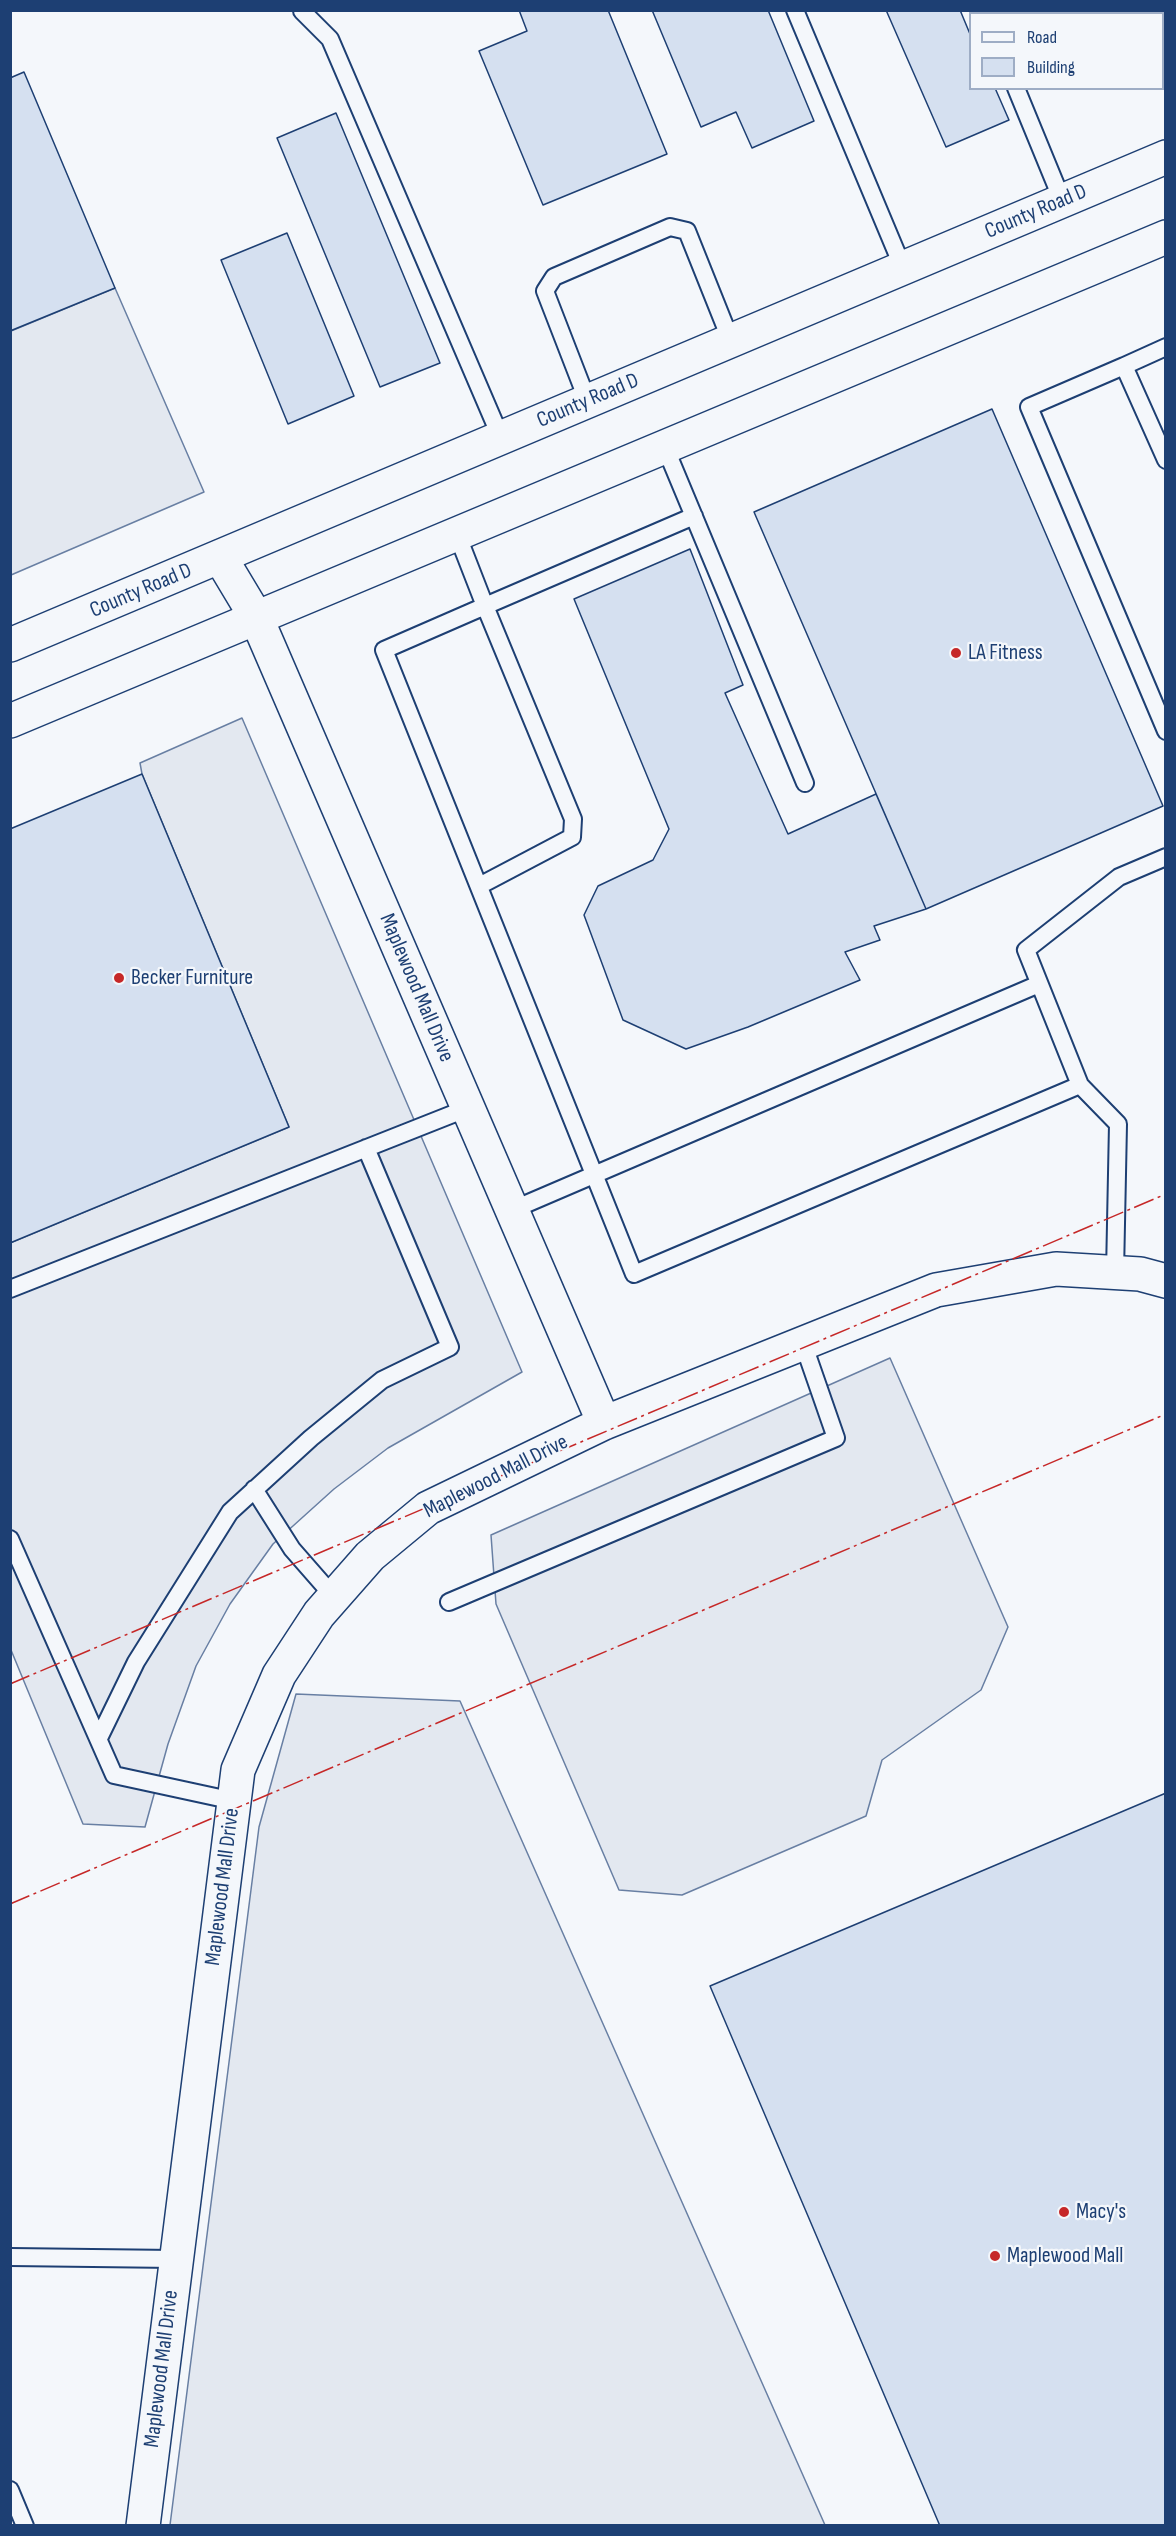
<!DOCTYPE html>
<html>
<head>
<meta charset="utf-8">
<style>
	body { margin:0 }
	#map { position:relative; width:1176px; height:2536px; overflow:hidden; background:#f4f7fb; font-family:"Sofia Sans Condensed",sans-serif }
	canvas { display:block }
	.frame { position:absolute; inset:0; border:12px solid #1d3f73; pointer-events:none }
	.legend { position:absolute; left:969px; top:12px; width:195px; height:78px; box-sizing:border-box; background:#f4f7fb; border:2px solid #9eadc5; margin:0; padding:8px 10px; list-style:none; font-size:18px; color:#1d3f73 }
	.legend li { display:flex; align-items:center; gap:12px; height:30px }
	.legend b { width:30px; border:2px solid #9eadc5 }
</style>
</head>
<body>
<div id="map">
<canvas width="1176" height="2536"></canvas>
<div class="frame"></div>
<ul class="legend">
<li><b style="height:8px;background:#f4f7fb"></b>Road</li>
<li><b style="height:16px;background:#d5e0f0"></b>Building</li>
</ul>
</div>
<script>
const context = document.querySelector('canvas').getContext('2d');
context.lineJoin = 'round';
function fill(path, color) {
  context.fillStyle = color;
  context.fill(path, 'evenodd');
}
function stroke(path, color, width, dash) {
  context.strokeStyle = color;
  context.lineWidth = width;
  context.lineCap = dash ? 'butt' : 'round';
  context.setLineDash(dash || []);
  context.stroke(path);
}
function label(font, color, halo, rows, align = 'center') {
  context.font = font + ' "Sofia Sans Condensed",sans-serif';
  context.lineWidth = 4.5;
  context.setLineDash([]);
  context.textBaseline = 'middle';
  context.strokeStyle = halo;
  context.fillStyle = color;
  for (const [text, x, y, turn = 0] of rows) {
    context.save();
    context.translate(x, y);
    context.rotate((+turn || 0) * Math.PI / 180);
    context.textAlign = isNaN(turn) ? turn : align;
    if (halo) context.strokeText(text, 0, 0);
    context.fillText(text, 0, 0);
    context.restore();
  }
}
const parking = new Path2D(`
	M 115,288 L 204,492 L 11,575 L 11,331 Z
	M 242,718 L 522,1372 L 388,1448 L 334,1489 L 273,1544 L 230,1604 L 196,1666 L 168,1744 L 145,1827 L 83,1824 L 11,1650 L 10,1243 L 289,1127 L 142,774 L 140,763 Z
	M 890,1358 L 1008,1627 L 981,1690 L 882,1760 L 866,1816 L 682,1895 L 619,1890 L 496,1604 L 491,1535 Z
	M 296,1694 L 460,1701 L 825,2525 L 170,2525 L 259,1827 Z`);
fill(parking, '#e3e8f0');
stroke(parking, '#687fa3', 1.5);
const building = new Path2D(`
	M 519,10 L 608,10 L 667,154 L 543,205 L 479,51 L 527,31 Z
	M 652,10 L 768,10 L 814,121 L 752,148 L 736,112 L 701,127 Z
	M 886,10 L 960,10 L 970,34 L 970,88 L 995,88 L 1009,120 L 946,147 Z
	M 1070,10 L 1166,10 L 1166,51 L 1162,52 L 1162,14 L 1071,14 Z
	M 24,72 L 115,288 L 10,331 L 10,78 Z
	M 336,113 L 440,363 L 380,387 L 277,138 Z
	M 287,233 L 354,396 L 288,424 L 221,260 Z
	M 992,409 L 1163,806 L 926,909 L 754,512 Z
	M 690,549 L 743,685 L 725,693 L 788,834 L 876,794 L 926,909 L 874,926 L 880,940 L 845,952 L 860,980 L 748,1027 L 686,1049 L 623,1020 L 584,915 L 598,886 L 653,860 L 669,829 L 574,599 Z
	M 142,774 L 289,1127 L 10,1243 L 10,829 Z
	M 1166,1793 L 1166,2526 L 940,2526 L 710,1986 Z`);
fill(building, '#d5e0f0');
stroke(building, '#1d3f73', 1.5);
const service = new Path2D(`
	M 795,10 L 903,268
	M 983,10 L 984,14
	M 302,11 L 330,39 L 501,438
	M 1016,88 L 1062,200
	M 1166,347 L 1124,366 L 1166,460
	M 1124,366 L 1029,407 L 1166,731
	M 588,402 L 545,291 L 554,277 L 670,227 L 687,231 L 731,341
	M 665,447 L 805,783
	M 457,534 L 485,606 L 384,650 L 634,1274 L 1080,1085 L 1118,1124 L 1115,1273
	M 479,886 L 572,837 L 573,819 L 485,606 L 694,516
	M 1080,1085 L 1026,950 L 1119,877 L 1166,857
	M 512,1210 L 1039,984
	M 10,1289 L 468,1108
	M 254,1489 L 292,1549 L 334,1597
	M 10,1539 L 114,1775 L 234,1801
	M 449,1602 L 836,1438 L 803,1343
	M 99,1738 L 136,1662 L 230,1512 L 311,1438 L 382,1380 L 450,1347 L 366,1148
	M 10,2257 L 175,2259
	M 10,2490 L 25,2526`);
const minor = new Path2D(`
	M 220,557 L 256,617 L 604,1423
	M 143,2526 L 238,1770 L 279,1675 L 319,1614 L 370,1556 L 428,1508 L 604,1423 L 936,1290 L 1056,1269 L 1140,1274 L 1166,1281`);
const tertiary = new Path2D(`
	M 10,645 L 1166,157
	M 10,721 L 1166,237`);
stroke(service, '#1d3f73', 20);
stroke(minor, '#1d3f73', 36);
stroke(tertiary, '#1d3f73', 36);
stroke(service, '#f4f7fb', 16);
stroke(minor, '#f4f7fb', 33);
stroke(tertiary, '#f4f7fb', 33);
stroke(new Path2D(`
	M 10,1684 L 1166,1194
	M 10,1904 L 1166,1414`), '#c62828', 1.5, [21, 4.5, 3, 4.5]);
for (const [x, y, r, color] of [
	[956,653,6,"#c62828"],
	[119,978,6,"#c62828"],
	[1064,2212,6,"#c62828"],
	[995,2256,6,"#c62828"]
]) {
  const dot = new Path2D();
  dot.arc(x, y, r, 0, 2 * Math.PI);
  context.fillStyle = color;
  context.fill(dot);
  stroke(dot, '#f4f7fb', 2);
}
label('22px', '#1d3f73', '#f4f7fb', [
	["County Road D",1036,212,-23],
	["County Road D",588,401,-23],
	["County Road D",141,591,-23],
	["Maplewood Mall Drive",416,988,67],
	["Maplewood Mall Drive",496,1477,-27],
	["Maplewood Mall Drive",223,1887,-83],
	["Maplewood Mall Drive",162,2369,-83]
]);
label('22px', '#1d3f73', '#f4f7fb', [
	["LA Fitness",968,653],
	["Becker Furniture",131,978],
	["Macy's",1076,2212],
	["Maplewood Mall",1007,2256]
], 'left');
</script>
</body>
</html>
